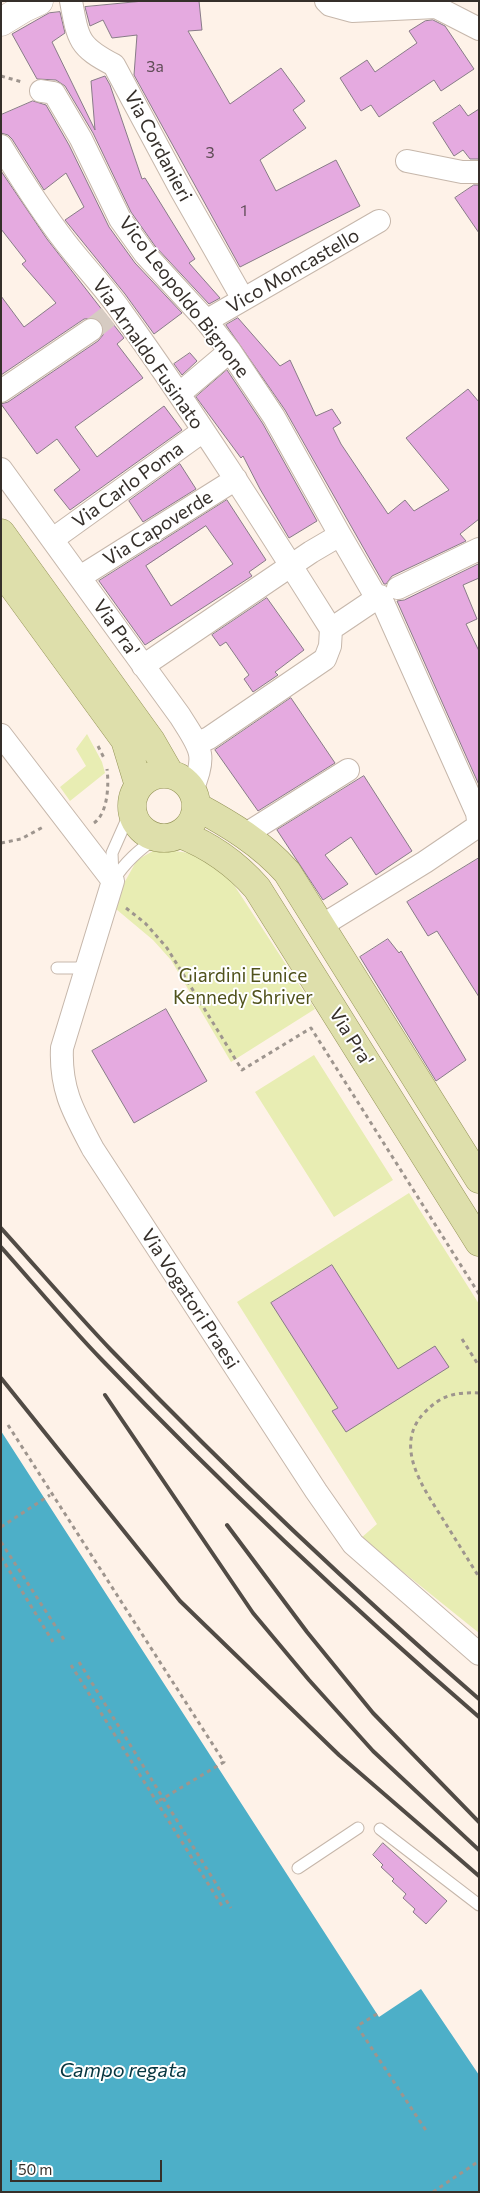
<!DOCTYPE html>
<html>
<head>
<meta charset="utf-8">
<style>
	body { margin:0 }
	#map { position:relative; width:480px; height:2193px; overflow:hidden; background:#fef2e8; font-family:Commissioner,sans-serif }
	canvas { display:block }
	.frame { position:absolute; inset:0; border:2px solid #352f2a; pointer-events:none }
	.scale { position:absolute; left:10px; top:2160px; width:152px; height:22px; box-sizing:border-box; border:2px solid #352f2a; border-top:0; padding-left:6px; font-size:15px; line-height:18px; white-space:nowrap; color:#352f2a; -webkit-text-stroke:4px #fff; paint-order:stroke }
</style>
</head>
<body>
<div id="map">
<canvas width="480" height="2193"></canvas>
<div class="frame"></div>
<div class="scale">50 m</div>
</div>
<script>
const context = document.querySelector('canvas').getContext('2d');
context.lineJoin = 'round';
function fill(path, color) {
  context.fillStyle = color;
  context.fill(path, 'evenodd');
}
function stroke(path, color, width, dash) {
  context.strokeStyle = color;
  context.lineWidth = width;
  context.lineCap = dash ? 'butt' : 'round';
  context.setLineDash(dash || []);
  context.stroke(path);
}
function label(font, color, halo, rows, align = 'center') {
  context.font = font + ' Commissioner,sans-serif';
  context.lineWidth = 4;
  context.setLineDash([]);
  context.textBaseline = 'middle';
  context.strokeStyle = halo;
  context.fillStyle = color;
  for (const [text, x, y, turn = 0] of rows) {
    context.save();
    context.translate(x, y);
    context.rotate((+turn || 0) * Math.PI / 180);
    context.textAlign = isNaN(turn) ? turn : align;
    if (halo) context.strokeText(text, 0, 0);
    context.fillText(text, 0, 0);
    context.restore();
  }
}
fill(new Path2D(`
	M 87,734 L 102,762 L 105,773 L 70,801 L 60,787 L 86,766 L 76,749 Z
	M 153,851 L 175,851 L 196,854 L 214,863 L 234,885 L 315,1009 L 231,1062 L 171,960 L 153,940 L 116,909 L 123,885 L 137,860 Z
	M 314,1055 L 393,1180 L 334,1217 L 255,1092 Z
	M 409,1193 L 479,1304 L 479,1633 L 361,1538 L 377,1524 L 237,1302 Z`), '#e8edb3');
fill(new Path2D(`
	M 1,1431 L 379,2017 L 421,1989 L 479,2075 L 479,2192 L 1,2192 Z`), '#4dafc8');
const building = new Path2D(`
	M 144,1 L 199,1 L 202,30 L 188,31 L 230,104 L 281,68 L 305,101 L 293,110 L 306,128 L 260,160 L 276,191 L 336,160 L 360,206 L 240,267 L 134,75 L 137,35 L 112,38 L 103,20 L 90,26 L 85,7 Z
	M 60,12 L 65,33 L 52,42 L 95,130 L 91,81 L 105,76 L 110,85 L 142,179 L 145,178 L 195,259 L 189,263 L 220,298 L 209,304 L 155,246 L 131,212 L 93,133 L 65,86 L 56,80 L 37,79 L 12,34 L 49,13 Z
	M 433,20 L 445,26 L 474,69 L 441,91 L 434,80 L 379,117 L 371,105 L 361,111 L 340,78 L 367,60 L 375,72 L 417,43 L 409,31 L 425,21 Z
	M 33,101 L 46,105 L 69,145 L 109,227 L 135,263 L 182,313 L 154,334 L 125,294 L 65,220 L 84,207 L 66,173 L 44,190 L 12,139 L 8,135 L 1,133 L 1,115 Z
	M 460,105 L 468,116 L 479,109 L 479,159 L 470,159 L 463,150 L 454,156 L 433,123 Z
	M 1,171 L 47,239 L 124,338 L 117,344 L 143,378 L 75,427 L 97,457 L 164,406 L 182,430 L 70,510 L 54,490 L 80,470 L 57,439 L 37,454 L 1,404 L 8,402 L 98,341 L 103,335 L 104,329 L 102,322 L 96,318 L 84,319 L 1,375 L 1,296 L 24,327 L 56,303 L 22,264 L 26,261 L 1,229 Z
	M 474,185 L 479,185 L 479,233 L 455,198 Z
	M 238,318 L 280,366 L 290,360 L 316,416 L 332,409 L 341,423 L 333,428 L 341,444 L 388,514 L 405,500 L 414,511 L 449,490 L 406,438 L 468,389 L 479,402 L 479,519 L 460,534 L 466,541 L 392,576 L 386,584 L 384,584 L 285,410 L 226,325 Z
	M 190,353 L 197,361 L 182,375 L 174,364 Z
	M 227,370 L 263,424 L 317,521 L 289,538 L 260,489 L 243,456 L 241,458 L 196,397 Z
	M 180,464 L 196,489 L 143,522 L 129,501 Z
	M 227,500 L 266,560 L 249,572 L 252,576 L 145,645 L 99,581 ZM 206,526 L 233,564 L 171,606 L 146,566 Z
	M 479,564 L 479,578 L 463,585 L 477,619 L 466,624 L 479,651 L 479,785 L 397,601 L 404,600 Z
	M 267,598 L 304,650 L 275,672 L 278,675 L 253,692 L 244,679 L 249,675 L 226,642 L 220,646 L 212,635 Z
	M 291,698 L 335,763 L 258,811 L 215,750 Z
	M 364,776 L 412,851 L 376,875 L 351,837 L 325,855 L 348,884 L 323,900 L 277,830 Z
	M 479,858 L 479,997 L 437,931 L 428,936 L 407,902 Z
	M 388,939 L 399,953 L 401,951 L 466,1060 L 436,1081 L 360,957 Z
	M 166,1009 L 207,1081 L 134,1123 L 92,1051 Z
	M 332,1265 L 398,1369 L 435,1346 L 449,1367 L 346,1432 L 332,1411 L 338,1408 L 271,1303 Z
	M 383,1843 L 447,1901 L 426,1924 L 413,1912 L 415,1909 L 403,1898 L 406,1894 L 392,1881 L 394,1879 L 381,1867 L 383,1865 L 373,1855 Z`);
fill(building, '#e5aae0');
stroke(building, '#887b87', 1);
stroke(new Path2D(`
	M 91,330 L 119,308`), '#d6cbc2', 22, [22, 11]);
const lane = new Path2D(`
	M 113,877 L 112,853 L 132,808
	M 113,881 C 125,862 139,850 157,837
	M 57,968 L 77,968 L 89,964
	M 380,1829 L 479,1905
	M 298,1868 L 358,1828`);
const street = new Path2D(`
	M 71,1 C 78,40 79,47 114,65 L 181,190 L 243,299
	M 326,1 L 330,5 L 352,11 L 436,7 L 479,29
	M 41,91 L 54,93 L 81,139 L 120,219 L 145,254 L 203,317 L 230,351 L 274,417 L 340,535
	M 1,146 C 21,179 42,212 66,243 C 84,266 104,287 121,311 C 195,414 263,521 331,629 L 330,646 L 325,659 L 209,738 L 198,743
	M 407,161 L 462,172 L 479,172
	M 206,321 L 379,221
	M 1,391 L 91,330
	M 179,394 L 230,351
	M 1,469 L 180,716 C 200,748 208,754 192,790 L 195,795
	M 53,539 L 203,431
	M 80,577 L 236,479
	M 398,588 L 479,549
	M 331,629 L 380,596 L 477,813 L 479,828
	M 143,666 L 311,552 L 340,535 L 376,597
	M 1,735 L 113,881 L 62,1048 C 60,1090 74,1113 93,1149 L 316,1491 L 353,1544 L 479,1654
	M 246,834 L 348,770
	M 321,926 L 425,862 L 478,826`);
const secondary = new Path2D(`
	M 1,22 L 24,8 L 39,1`);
const primary = new Path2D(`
	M 1,533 L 151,741 L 170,774
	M 1,570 L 125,740 L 139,786
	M132 806a32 32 0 1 1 64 0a32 32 0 1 1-64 0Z
	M 196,806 C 231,825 261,843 287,872 L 479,1179
	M 180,834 C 211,846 235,863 257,888 L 479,1242`);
stroke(lane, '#c6b7ab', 13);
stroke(street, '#c6b7ab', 24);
stroke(secondary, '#c6b7ab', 29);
stroke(primary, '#959459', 29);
stroke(new Path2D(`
	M 1,76 L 22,82
	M 98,746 L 104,758
	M 94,823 C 108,813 109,785 107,769
	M 1,843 L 21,839 L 45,826
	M 126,908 L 145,923 L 167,948 L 242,1070 L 311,1028 L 479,1294
	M 462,1339 L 479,1366
	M 479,1393 C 455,1392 441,1395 424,1413 C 392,1447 425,1490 444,1521 C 456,1540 467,1558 479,1577
	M 8,1425 L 224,1762 L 157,1802
	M 1,1527 L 50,1495
	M 1,1542 L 65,1641
	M 1,1557 L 53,1642
	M 79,1662 L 231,1908
	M 71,1665 L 222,1906
	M 377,2014 L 357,2026 L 427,2132
	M 433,2192 L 479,2161`), '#9e958e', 3, [4, 4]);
stroke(lane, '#fff', 11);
stroke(street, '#fff', 22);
stroke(secondary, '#fff', 28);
stroke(primary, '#dedfab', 28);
stroke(new Path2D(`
	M 1,1228 C 38,1269 74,1311 112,1351 C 229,1472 352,1589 479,1699
	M 1,1247 C 35,1285 67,1324 102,1360 C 222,1485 348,1604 479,1717
	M 1,1378 L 180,1601 L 339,1755 L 479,1876
	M 105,1395 L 253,1613 L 309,1680 L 373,1751 L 479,1850
	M 227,1525 L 307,1632 L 373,1713 L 479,1822`), '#514b45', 4);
label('16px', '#614e58', null, [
	["3a",155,67],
	["3",210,153],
	["1",244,211]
]);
label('19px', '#352f2a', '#fff', [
	["Via Cordanieri",158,146,62],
	["Vico Moncastello",293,271,-30],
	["Vico Leopoldo Bignone",184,297,52],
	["Via Arnaldo Fusinato",148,354,55],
	["Via Carlo Poma",128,485,-36],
	["Via Capoverde",158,528,-32],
	["Via Pra'",116,628,55],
	["Via Pra'",351,1037,58],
	["Via Vogatori Praesi",190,1299,57]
]);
label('19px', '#50521b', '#fff', [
	["Giardini Eunice",243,976],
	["Kennedy Shriver",243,998]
]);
label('italic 20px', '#063640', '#fff', [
	["Campo regata",123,2070]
]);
</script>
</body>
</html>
